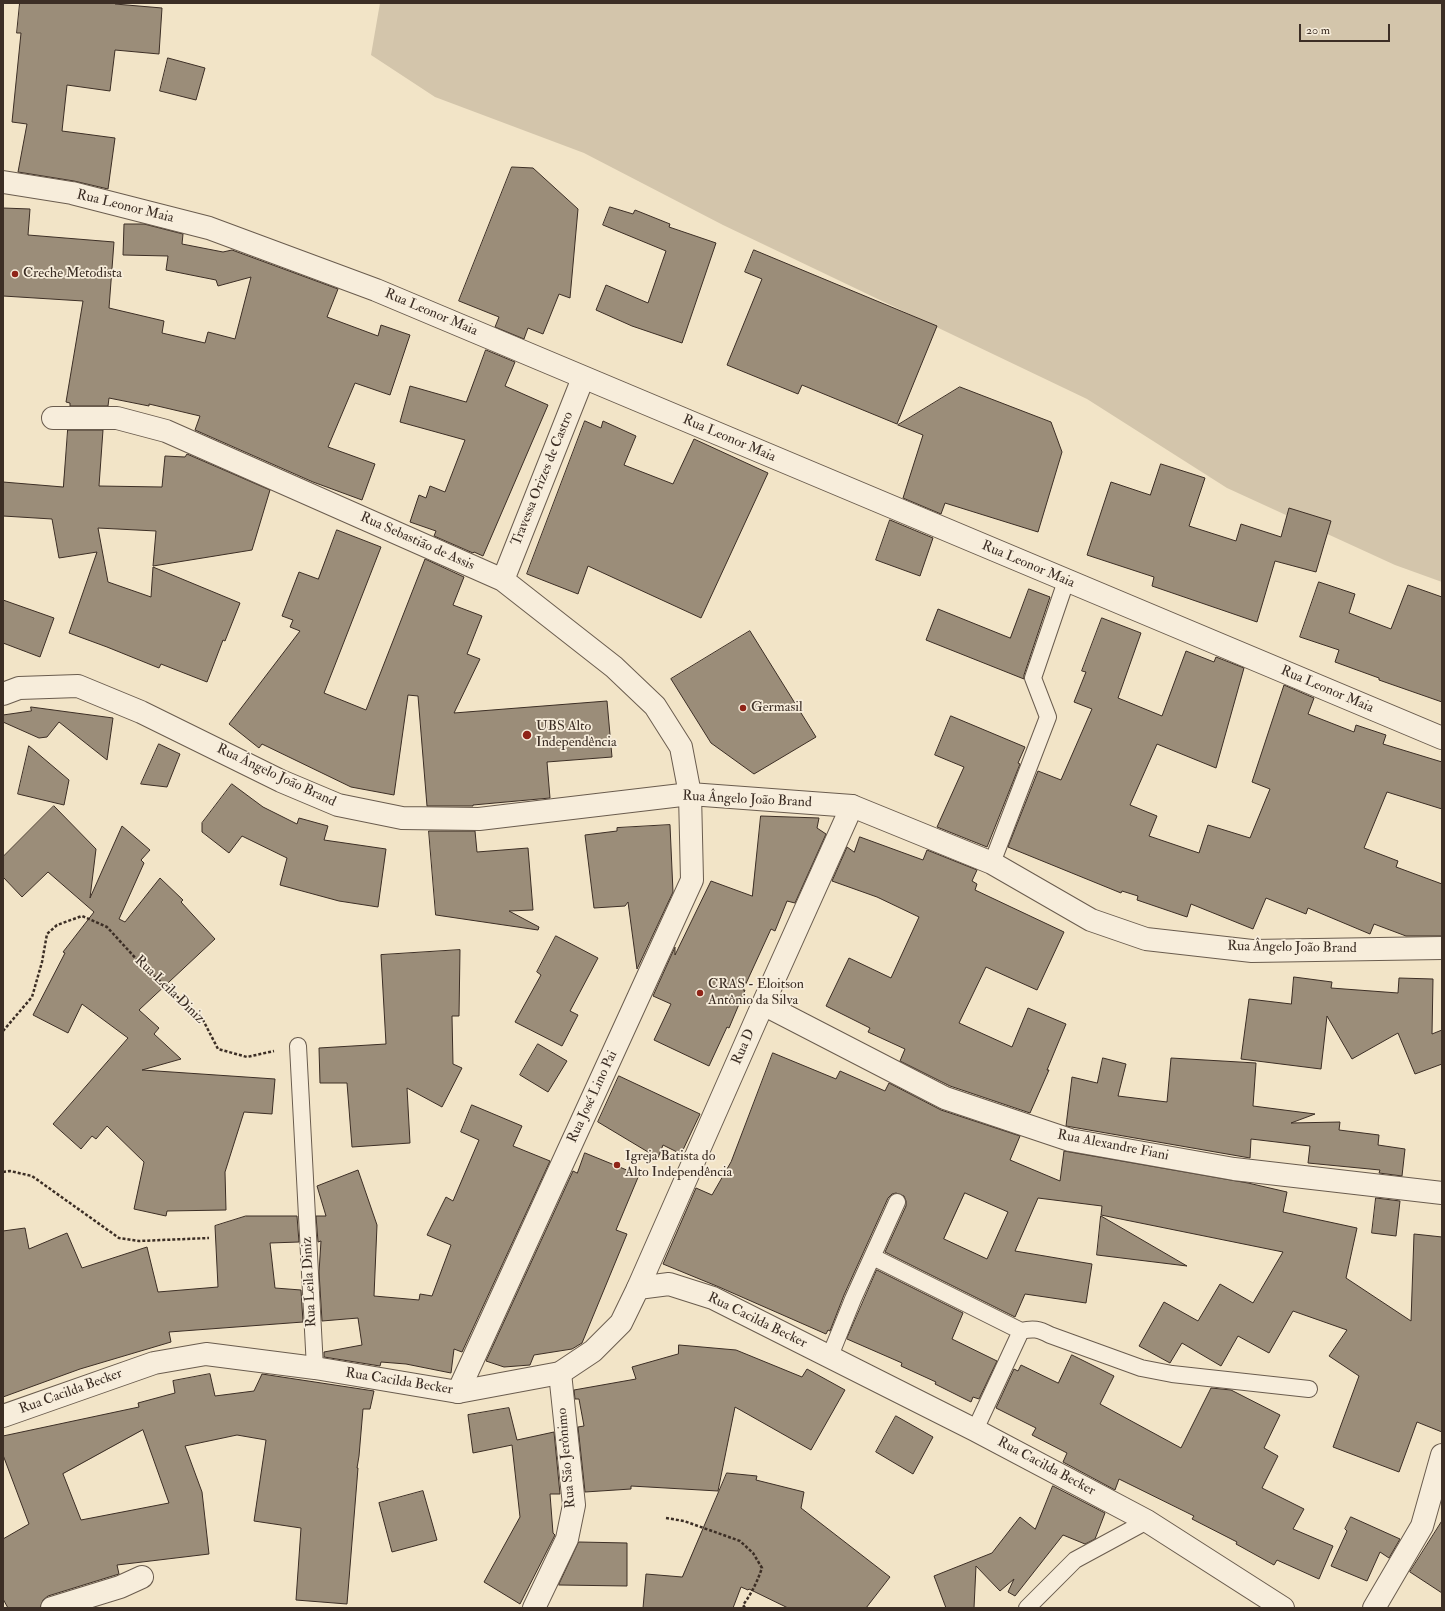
<!DOCTYPE html>
<html>
<head>
<meta charset="utf-8">
<style>
	body { margin:0 }
	#map { position:relative; width:1445px; height:1611px; overflow:hidden; background:#f2e4c7; font-family:"IM FELL Double Pica",serif }
	canvas { display:block }
	.frame { position:absolute; inset:0; border:4px solid #3c2e25; pointer-events:none }
	.scale { position:absolute; left:1299px; top:24px; width:91px; height:18px; box-sizing:border-box; border:2px solid #3c2e25; border-top:0; padding-left:5px; font-size:12px; line-height:14px; white-space:nowrap; color:#3c2e25; -webkit-text-stroke:3px #f7eddb; paint-order:stroke }
</style>
</head>
<body>
<div id="map">
<canvas width="1445" height="1611"></canvas>
<div class="frame"></div>
<div class="scale">20 m</div>
</div>
<script>
const context = document.querySelector('canvas').getContext('2d');
context.lineJoin = 'round';
function fill(path, color) {
  context.fillStyle = color;
  context.fill(path, 'evenodd');
}
function stroke(path, color, width, dash) {
  context.strokeStyle = color;
  context.lineWidth = width;
  context.lineCap = dash ? 'butt' : 'round';
  context.setLineDash(dash || []);
  context.stroke(path);
}
function label(font, color, halo, rows, align = 'center') {
  context.font = font + ' "IM FELL Double Pica",serif';
  context.lineWidth = 3.5;
  context.setLineDash([]);
  context.textBaseline = 'middle';
  context.strokeStyle = halo;
  context.fillStyle = color;
  for (const [text, x, y, turn = 0] of rows) {
    context.save();
    context.translate(x, y);
    context.rotate((+turn || 0) * Math.PI / 180);
    context.textAlign = isNaN(turn) ? turn : align;
    if (halo) context.strokeText(text, 0, 0);
    context.fillText(text, 0, 0);
    context.restore();
  }
}
fill(new Path2D(`
	M 380,3 L 1442,3 L 1442,582 L 1395,565 L 1227,488 L 1087,399 L 723,225 L 584,153 L 435,97 L 371,55 Z`), '#d3c5ab');
const building = new Path2D(`
	M 20,3 L 115,3 L 115,4 L 162,8 L 159,54 L 115,50 L 110,91 L 67,85 L 62,131 L 115,138 L 108,189 L 74,181 L 18,172 L 27,124 L 12,122 L 21,33 L 17,33 Z
	M 168,58 L 205,68 L 196,100 L 160,91 Z
	M 512,167 L 533,168 L 578,209 L 570,298 L 559,294 L 543,334 L 528,328 L 524,339 L 495,327 L 499,317 L 459,301 Z
	M 610,207 L 633,214 L 635,210 L 670,224 L 669,227 L 716,243 L 682,343 L 632,326 L 596,310 L 606,285 L 648,303 L 666,251 L 603,225 Z
	M 3,208 L 30,209 L 28,235 L 114,242 L 109,308 L 164,321 L 162,333 L 205,343 L 208,332 L 235,339 L 251,277 L 218,286 L 216,280 L 166,270 L 168,256 L 123,255 L 124,224 L 144,224 L 183,234 L 182,244 L 223,252 L 232,250 L 338,289 L 327,317 L 378,336 L 381,325 L 410,335 L 390,395 L 355,383 L 328,447 L 375,464 L 362,500 L 313,482 L 195,430 L 200,416 L 149,404 L 149,406 L 109,398 L 108,406 L 70,406 L 70,403 L 66,402 L 83,301 L 3,296 Z
	M 754,250 L 937,326 L 897,424 L 802,385 L 798,394 L 727,365 L 762,279 L 745,272 Z
	M 486,350 L 515,362 L 505,386 L 548,405 L 483,556 L 474,552 L 473,553 L 434,536 L 436,531 L 410,522 L 419,495 L 426,498 L 430,486 L 445,492 L 465,440 L 400,422 L 410,386 L 466,402 Z
	M 960,387 L 1051,422 L 1062,452 L 1038,532 L 945,503 L 941,514 L 903,498 L 923,435 L 898,425 Z
	M 585,421 L 601,428 L 603,421 L 636,436 L 624,465 L 673,484 L 694,439 L 768,473 L 701,618 L 588,566 L 578,594 L 527,574 Z
	M 68,430 L 103,430 L 99,486 L 162,487 L 165,456 L 185,457 L 187,454 L 270,490 L 252,550 L 153,566 L 156,531 L 98,528 L 108,582 L 151,597 L 153,567 L 240,603 L 225,641 L 223,640 L 207,682 L 161,664 L 159,668 L 107,647 L 69,633 L 97,552 L 59,558 L 52,519 L 3,516 L 3,482 L 63,487 Z
	M 1161,464 L 1205,478 L 1189,526 L 1236,541 L 1241,524 L 1281,537 L 1289,508 L 1331,521 L 1316,572 L 1275,561 L 1257,622 L 1152,586 L 1154,577 L 1087,555 L 1111,482 L 1150,495 Z
	M 890,520 L 933,538 L 920,576 L 876,560 Z
	M 337,530 L 381,547 L 324,693 L 366,710 L 425,559 L 464,577 L 453,605 L 482,616 L 467,654 L 480,659 L 454,713 L 607,701 L 612,757 L 547,762 L 550,798 L 473,805 L 473,806 L 427,806 L 418,696 L 408,695 L 394,795 L 351,787 L 262,744 L 259,748 L 229,724 L 300,631 L 290,627 L 293,620 L 282,616 L 299,572 L 318,579 Z
	M 1319,582 L 1355,594 L 1349,613 L 1391,629 L 1408,585 L 1442,597 L 1442,702 L 1379,680 L 1379,678 L 1335,662 L 1339,650 L 1300,637 Z
	M 1029,589 L 1050,597 L 1024,675 L 1024,679 L 926,640 L 938,609 L 1010,638 Z
	M 3,600 L 54,618 L 40,657 L 3,643 Z
	M 1102,618 L 1141,633 L 1118,698 L 1162,716 L 1186,651 L 1214,662 L 1216,657 L 1244,668 L 1216,768 L 1157,744 L 1130,805 L 1157,816 L 1149,836 L 1199,853 L 1208,825 L 1250,838 L 1270,789 L 1252,782 L 1284,685 L 1314,698 L 1308,714 L 1354,732 L 1356,725 L 1386,735 L 1383,744 L 1442,762 L 1442,809 L 1387,792 L 1364,848 L 1398,861 L 1396,867 L 1442,884 L 1442,936 L 1406,936 L 1374,924 L 1370,934 L 1308,908 L 1306,914 L 1266,898 L 1253,929 L 1191,904 L 1187,917 L 1137,900 L 1138,896 L 1122,891 L 1121,893 L 1008,847 L 1038,771 L 1061,780 L 1092,709 L 1074,702 L 1086,672 L 1082,671 Z
	M 750,631 L 816,737 L 754,774 L 711,743 L 671,679 Z
	M 31,707 L 113,718 L 107,760 L 59,722 L 47,737 L 39,738 L 3,722 L 3,715 L 31,711 Z
	M 951,716 L 1025,747 L 1018,763 L 1020,764 L 987,847 L 937,827 L 964,767 L 935,755 Z
	M 159,744 L 180,754 L 167,787 L 141,784 Z
	M 29,746 L 69,780 L 64,805 L 18,794 Z
	M 232,784 L 263,807 L 297,824 L 299,818 L 328,826 L 324,840 L 386,849 L 378,907 L 339,901 L 280,885 L 287,858 L 242,836 L 229,853 L 202,832 L 202,823 Z
	M 54,806 L 96,849 L 90,898 L 122,826 L 150,850 L 141,860 L 144,863 L 119,919 L 125,922 L 160,878 L 183,900 L 181,902 L 215,939 L 139,1010 L 159,1028 L 154,1034 L 181,1059 L 142,1070 L 275,1079 L 272,1114 L 244,1112 L 225,1172 L 226,1210 L 167,1211 L 166,1216 L 134,1209 L 144,1162 L 107,1126 L 96,1139 L 92,1136 L 81,1149 L 53,1124 L 128,1038 L 82,1004 L 68,1033 L 33,1015 L 65,953 L 63,952 L 94,912 L 48,872 L 22,897 L 3,877 L 3,857 Z
	M 761,816 L 819,818 L 817,828 L 826,834 L 795,903 L 787,901 L 775,931 L 771,929 L 743,990 L 745,990 L 729,1028 L 727,1027 L 709,1066 L 654,1040 L 671,1004 L 653,996 L 675,947 L 675,955 L 711,881 L 752,896 Z
	M 670,825 L 673,892 L 637,969 L 628,902 L 625,906 L 594,908 L 585,835 L 617,831 L 617,828 Z
	M 429,831 L 475,831 L 477,852 L 528,848 L 533,910 L 509,911 L 539,927 L 538,930 L 436,915 Z
	M 860,837 L 923,860 L 927,850 L 977,870 L 972,881 L 977,884 L 975,890 L 1064,932 L 1037,990 L 986,967 L 959,1023 L 1012,1047 L 1028,1008 L 1066,1024 L 1047,1070 L 1049,1070 L 1030,1113 L 950,1086 L 900,1061 L 905,1049 L 868,1032 L 870,1028 L 826,1006 L 849,958 L 891,978 L 919,917 L 877,897 L 832,881 L 847,847 L 854,852 Z
	M 556,936 L 598,958 L 570,1011 L 578,1015 L 562,1046 L 515,1022 L 541,975 L 537,972 Z
	M 460,950 L 459,1016 L 452,1016 L 453,1064 L 462,1068 L 442,1107 L 407,1088 L 410,1143 L 352,1147 L 347,1083 L 320,1083 L 319,1048 L 386,1044 L 381,955 Z
	M 1294,977 L 1332,982 L 1331,988 L 1398,993 L 1399,978 L 1433,979 L 1432,1034 L 1442,1030 L 1442,1064 L 1415,1074 L 1398,1033 L 1352,1059 L 1327,1016 L 1321,1069 L 1241,1059 L 1249,999 L 1291,1004 Z
	M 538,1044 L 567,1061 L 548,1092 L 520,1075 Z
	M 773,1053 L 836,1079 L 840,1071 L 885,1091 L 889,1083 L 941,1110 L 1020,1136 L 1010,1160 L 1060,1181 L 1064,1151 L 1248,1183 L 1287,1192 L 1283,1212 L 1357,1228 L 1346,1278 L 1411,1321 L 1414,1234 L 1442,1237 L 1442,1432 L 1417,1422 L 1399,1472 L 1333,1447 L 1359,1376 L 1329,1356 L 1347,1330 L 1293,1311 L 1269,1353 L 1238,1336 L 1221,1366 L 1182,1343 L 1170,1363 L 1139,1346 L 1164,1302 L 1198,1321 L 1220,1284 L 1253,1303 L 1283,1252 L 1101,1215 L 1102,1206 L 1038,1198 L 1015,1251 L 1092,1264 L 1086,1303 L 1025,1294 L 1015,1317 L 885,1252 L 906,1206 L 906,1201 L 904,1196 L 896,1193 L 892,1194 L 888,1198 L 844,1295 L 830,1331 L 828,1330 L 826,1334 L 719,1287 L 663,1264 L 696,1188 L 712,1195 L 731,1162 ZM 965,1193 L 1008,1212 L 987,1259 L 944,1239 Z
	M 1103,1058 L 1126,1064 L 1118,1096 L 1167,1102 L 1171,1058 L 1256,1063 L 1253,1106 L 1315,1114 L 1291,1123 L 1340,1122 L 1339,1130 L 1379,1135 L 1378,1145 L 1405,1149 L 1402,1176 L 1379,1173 L 1380,1170 L 1308,1163 L 1310,1146 L 1251,1139 L 1250,1158 L 1066,1126 L 1072,1077 L 1097,1083 Z
	M 619,1076 L 700,1114 L 681,1154 L 663,1145 L 658,1158 L 598,1122 Z
	M 472,1105 L 522,1126 L 513,1146 L 550,1161 L 462,1352 L 454,1349 L 451,1373 L 406,1364 L 381,1362 L 380,1366 L 324,1357 L 324,1352 L 362,1345 L 358,1318 L 322,1321 L 319,1272 L 321,1241 L 318,1242 L 316,1216 L 326,1216 L 317,1186 L 358,1170 L 377,1225 L 374,1296 L 419,1300 L 420,1294 L 432,1296 L 451,1245 L 427,1235 L 446,1197 L 453,1201 L 479,1140 L 461,1132 Z
	M 585,1153 L 639,1175 L 616,1230 L 627,1234 L 582,1343 L 572,1349 L 534,1355 L 530,1365 L 504,1367 L 486,1361 L 573,1171 L 577,1173 Z
	M 1376,1198 L 1400,1201 L 1396,1236 L 1372,1233 Z
	M 246,1216 L 297,1216 L 299,1242 L 270,1243 L 275,1288 L 301,1290 L 303,1322 L 169,1332 L 171,1342 L 80,1369 L 3,1397 L 3,1231 L 25,1228 L 29,1249 L 67,1233 L 82,1268 L 147,1247 L 158,1292 L 218,1287 L 215,1226 Z
	M 1101,1216 L 1187,1266 L 1097,1255 Z
	M 877,1270 L 963,1313 L 952,1339 L 997,1361 L 979,1399 L 973,1397 L 971,1402 L 935,1384 L 936,1382 L 901,1366 L 902,1363 L 847,1339 Z
	M 679,1345 L 736,1350 L 802,1377 L 807,1369 L 845,1390 L 811,1450 L 735,1407 L 718,1491 L 631,1486 L 631,1489 L 585,1492 L 578,1427 L 584,1426 L 579,1399 L 575,1399 L 574,1390 L 636,1379 L 632,1367 L 678,1354 Z
	M 1072,1355 L 1114,1376 L 1100,1404 L 1181,1448 L 1211,1388 L 1231,1390 L 1280,1415 L 1264,1448 L 1278,1456 L 1262,1488 L 1304,1509 L 1293,1529 L 1333,1546 L 1319,1579 L 1277,1560 L 1274,1565 L 1236,1544 L 1237,1542 L 1192,1519 L 1194,1516 L 1119,1479 L 1115,1490 L 1063,1462 L 1067,1453 L 1032,1435 L 1036,1428 L 996,1408 L 1014,1369 L 1018,1371 L 1021,1365 L 1058,1383 Z
	M 210,1374 L 215,1396 L 254,1391 L 262,1374 L 374,1391 L 370,1409 L 363,1409 L 359,1456 L 357,1468 L 358,1468 L 347,1604 L 296,1600 L 301,1528 L 254,1521 L 266,1440 L 237,1435 L 185,1446 L 202,1492 L 209,1554 L 117,1565 L 119,1574 L 48,1596 L 43,1600 L 40,1608 L 8,1608 L 3,1599 L 3,1539 L 29,1524 L 3,1455 L 3,1436 L 139,1407 L 138,1403 L 175,1393 L 173,1381 ZM 143,1430 L 169,1503 L 81,1520 L 63,1474 Z
	M 509,1408 L 517,1440 L 554,1432 L 560,1494 L 550,1494 L 553,1533 L 555,1535 L 520,1604 L 484,1582 L 520,1517 L 512,1445 L 473,1453 L 468,1415 Z
	M 896,1416 L 933,1437 L 913,1474 L 876,1452 Z
	M 727,1473 L 757,1476 L 756,1480 L 804,1492 L 801,1508 L 890,1577 L 866,1608 L 788,1608 L 749,1589 L 748,1590 L 741,1587 L 733,1608 L 643,1608 L 646,1574 L 682,1577 Z
	M 1053,1486 L 1105,1513 L 1095,1539 L 1085,1544 L 1063,1535 L 1015,1596 L 1008,1592 L 1014,1579 L 1000,1591 L 976,1566 L 974,1608 L 946,1608 L 934,1576 L 992,1553 L 1020,1517 L 1035,1529 Z
	M 423,1491 L 437,1540 L 392,1552 L 379,1503 Z
	M 1351,1517 L 1400,1539 L 1389,1558 L 1380,1552 L 1367,1581 L 1331,1566 L 1347,1531 L 1345,1529 Z
	M 1442,1521 L 1442,1593 L 1410,1572 Z
	M 579,1542 L 627,1543 L 627,1586 L 559,1585 Z`);
fill(building, '#9b8d79');
stroke(building, '#3c2e25', 1);
const service = new Path2D(`
	M 992,863 L 1048,717 L 1033,678 L 1066,581
	M 298,1046 L 315,1368
	M 873,1257 L 1021,1331
	M 830,1356 L 853,1299 L 897,1202
	M 975,1430 L 1021,1331 C 1033,1328 1039,1329 1050,1335 L 1141,1368 L 1172,1374 L 1309,1389
	M 1027,1608 L 1075,1560 L 1147,1521`);
const minor = new Path2D(`
	M 3,182 L 72,193 L 209,228 L 376,290 L 1442,738
	M 53,418 L 117,418 L 166,431 L 503,580 L 614,667 L 655,706 L 681,747 L 690,794 L 692,880 L 458,1392
	M 503,580 L 583,378
	M 763,1004 L 945,1098 L 1070,1140 L 1234,1169 L 1442,1193
	M 638,1288 L 763,1004 L 852,806
	M 52,1608 L 120,1587 L 142,1577
	M 534,1608 L 567,1539 L 574,1505 L 560,1373
	M 1374,1608 L 1422,1526 L 1442,1455`);
const tertiary = new Path2D(`
	M 3,694 L 19,688 L 78,686 L 141,712 L 281,781 L 338,805 L 402,818 L 479,819 L 690,794 L 852,806 L 992,863 L 1091,920 L 1146,939 L 1252,951 L 1442,948
	M 3,1416 L 154,1363 L 206,1354 L 315,1368 L 458,1392 L 560,1373 L 593,1351 L 621,1323 L 638,1288 L 669,1284 L 713,1298 L 975,1430 L 1147,1521 L 1283,1608`);
stroke(service, '#6a5c4e', 18);
stroke(minor, '#6a5c4e', 24);
stroke(tertiary, '#6a5c4e', 24);
stroke(new Path2D(`
	M 3,1031 L 32,997 L 42,962 L 47,934 L 57,925 L 82,916 L 107,927 L 140,963 L 203,1020 L 218,1049 L 247,1057 L 274,1051
	M 3,1172 L 10,1171 L 32,1176 L 119,1238 L 139,1241 L 209,1238
	M 666,1518 L 684,1521 L 740,1541 L 753,1553 L 762,1568 C 757,1582 752,1593 743,1605 L 745,1608`), '#3c2e25', 2.5, [3, 2]);
stroke(service, '#f7eddb', 16);
stroke(minor, '#f7eddb', 22);
stroke(tertiary, '#f7eddb', 22);
for (const [x, y, r, color] of [
	[15,274,4,"#8f2418"],
	[743,708,4,"#8f2418"],
	[527,735,5,"#8f2418"],
	[700,993,4,"#8f2418"],
	[617,1165,4,"#8f2418"]
]) {
  const dot = new Path2D();
  dot.arc(x, y, r, 0, 2 * Math.PI);
  context.fillStyle = color;
  context.fill(dot);
  stroke(dot, '#f7eddb', 1.5);
}
label('14px', '#3c2e25', '#f7eddb', [
	["Rua Leonor Maia",125,207,14],
	["Rua Leonor Maia",431,313,23],
	["Rua Leonor Maia",729,439,23],
	["Travessa Orizes de Castro",543,479,-68],
	["Rua Sebastião de Assis",417,542,24],
	["Rua Leonor Maia",1028,565,23],
	["Rua Leonor Maia",1327,690,23],
	["Rua Ângelo João Brand",276,776,25],
	["Rua Ângelo João Brand",747,800,3],
	["Rua Ângelo João Brand",1292,948,1],
	["Rua Leila Diniz",169,990,44],
	["Rua D",744,1047,-66],
	["Rua José Lino Pai",593,1097,-65],
	["Rua Alexandre Fiani",1113,1146,11],
	["Rua Leila Diniz",310,1282,-93],
	["Rua Cacilda Becker",757,1321,26],
	["Rua Cacilda Becker",399,1382,9],
	["Rua Cacilda Becker",71,1392,-20],
	["Rua São Jerônimo",567,1458,-95],
	["Rua Cacilda Becker",1046,1467,28]
]);
label('14px', '#3c2e25', '#f7eddb', [
	["Creche Metodista",23,274],
	["Germasil",751,708],
	["UBS Alto",536,727],
	["Independência",536,743],
	["CRAS - Eloitson",708,985],
	["Antônio da Silva",708,1001],
	["Igreja Batista do",625,1157],
	["Alto Independência",625,1173]
], 'left');
</script>
</body>
</html>
